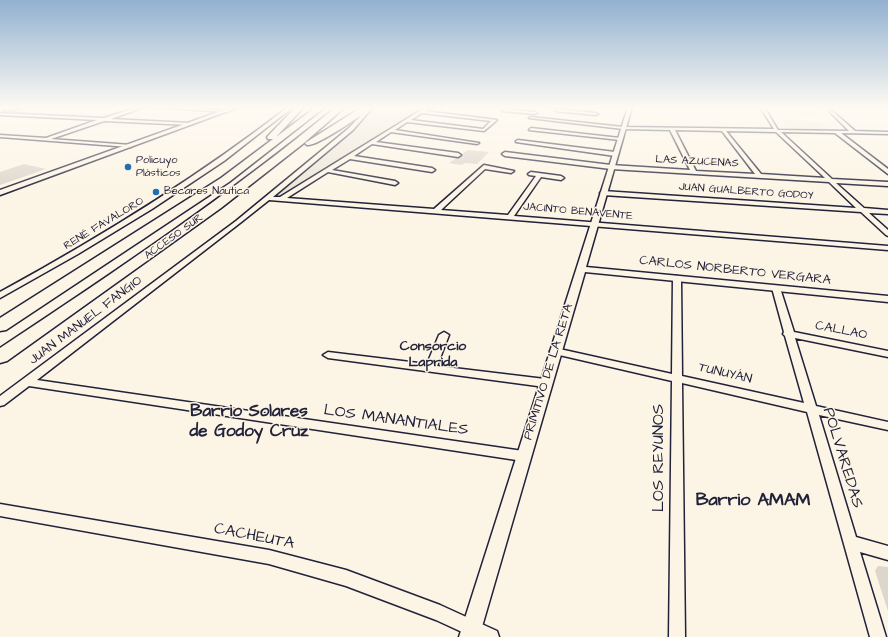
<!DOCTYPE html>
<html>
<head>
<meta charset="utf-8">
<style>
	body { margin:0 }
	canvas { display:block; background:#fcf5e5 }
</style>
</head>
<body>
<canvas width="888" height="637"></canvas>
<script>
const context = document.querySelector('canvas').getContext('2d');
context.lineJoin = 'round';
function fill(path, color) {
  context.fillStyle = color;
  context.fill(path, 'evenodd');
}
function stroke(path, color, width, dash) {
  context.strokeStyle = color;
  context.lineWidth = width;
  context.lineCap = dash ? 'butt' : 'round';
  context.setLineDash(dash || []);
  context.stroke(path);
}
function label(font, color, halo, rows, align = 'center') {
  context.font = font + ' "Architects Daughter",sans-serif';
  context.lineWidth = 3;
  context.setLineDash([]);
  context.textBaseline = 'middle';
  context.strokeStyle = halo;
  context.fillStyle = color;
  for (const [text, x, y, turn = 0] of rows) {
    context.save();
    context.translate(x, y);
    context.rotate((+turn || 0) * Math.PI / 180);
    context.textAlign = isNaN(turn) ? turn : align;
    if (halo) context.strokeText(text, 0, 0);
    context.fillText(text, 0, 0);
    context.restore();
  }
}
fill(new Path2D(`
	M 371,107 L 429,107 L 281,199 L 267,198 L 355,125 Z
	M 775,107 L 810,107 L 818,115 L 779,112 Z
	M 782,119 L 821,122 L 828,129 L 786,128 Z`), '#ece5d8');
fill(new Path2D(`
	M 468,150 L 489,152 L 477,164 L 465,163 L 462,165 L 449,163 Z
	M 24,164 L 46,169 L 0,185 L 0,172 Z
	M 878,566 L 888,567 L 888,611 L 875,571 Z`), '#dcd6cc');
const minor = new Path2D(`
	M 18,107 L 25,107 L 7,112 L 5,111 Z
	M 138,107 L 144,107 L 111,119 L 190,123 L 192,124 L 190,125 L 104,121 L 51,139 L 131,145 L 131,147 L 129,147 L 0,137 L 0,135 L 46,138 L 97,120 L 0,115 L 0,113 L 104,118 Z
	M 152,107 L 176,107 L 229,111 L 227,112 Z
	M 288,107 L 293,107 L 224,161 L 152,209 L 78,254 L 0,298 L 0,292 C 101,237 198,177 288,107 Z
	M 369,107 L 373,107 L 353,130 L 273,197 L 280,197 L 426,107 L 431,107 L 425,111 L 497,120 L 484,131 L 407,122 L 395,130 L 479,143 L 477,144 L 391,132 L 376,142 L 458,153 L 461,155 L 458,157 L 372,144 L 354,156 L 432,168 L 435,170 L 432,172 L 350,159 L 332,170 L 395,181 L 398,183 L 395,185 L 328,172 L 287,198 L 434,209 L 484,165 L 514,171 L 511,173 L 485,169 L 441,210 L 508,215 L 536,176 L 529,175 L 528,174 L 531,172 L 561,176 L 564,178 L 561,180 L 541,177 L 514,216 L 888,246 L 888,250 L 269,200 L 240,223 L 37,380 L 523,451 L 527,452 L 529,456 L 527,460 L 523,461 L 29,386 L 4,405 L 0,406 L 0,396 L 236,221 L 349,128 ZM 422,113 L 491,121 L 483,129 L 411,120 Z
	M 760,107 L 764,107 L 778,130 L 849,131 L 830,112 L 831,110 L 855,131 L 888,132 L 888,134 L 841,133 L 888,169 L 888,174 L 835,133 L 781,132 L 832,179 L 888,182 L 888,186 L 836,183 L 864,208 L 888,210 L 888,214 L 869,213 L 888,230 L 888,236 L 886,235 L 861,212 L 603,195 L 600,193 L 603,191 L 856,208 L 829,182 L 611,169 L 505,156 L 502,154 L 505,152 L 611,165 L 690,170 L 670,130 L 623,129 L 529,118 L 531,117 L 623,127 L 774,129 ZM 675,130 L 722,131 L 755,174 L 696,171 ZM 726,131 L 776,132 L 825,178 L 761,174 Z
	M 503,109 L 535,112 L 537,113 L 535,114 L 502,111 Z
	M 556,109 L 596,113 L 598,114 L 596,115 L 555,111 Z
	M 531,128 L 620,138 L 622,139 L 620,140 L 529,130 Z
	M 518,140 L 615,152 L 618,154 L 615,156 L 516,142 L 516,141 Z
	M 674,276 L 677,276 L 681,278 L 682,376 L 804,403 L 785,336 L 783,334 L 784,332 L 772,288 L 776,286 L 780,288 L 794,332 L 888,351 L 888,357 L 795,338 L 816,406 L 888,422 L 888,430 L 819,415 L 856,537 L 888,546 L 888,560 L 860,552 L 886,637 L 870,637 L 807,412 L 682,383 L 685,637 L 669,637 L 672,381 L 555,354 L 550,351 L 555,348 L 672,374 L 673,278 Z
	M 444,332 L 449,335 L 437,366 L 545,379 L 549,380 L 550,383 L 549,386 L 545,387 L 328,358 L 323,355 L 328,352 L 427,364 L 439,335 Z
	M 0,504 L 269,550 L 346,570 L 440,605 L 497,631 L 499,637 L 473,637 L 436,620 L 346,586 L 269,564 L 0,516 Z`);
const tertiary = new Path2D(`
	M 232,107 L 239,107 L 0,195 L 0,190 Z
	M 628,107 L 632,107 L 586,267 L 888,296 L 888,302 L 585,272 L 479,637 L 459,637 Z`);
const motorway = new Path2D(`
	M 296,107 L 304,107 L 276,137 L 316,107 L 325,107 L 229,182 L 6,330 L 0,331 L 0,318 L 221,178 L 273,139 L 268,139 L 267,137 Z
	M 336,107 L 345,107 L 304,143 L 221,208 L 7,361 L 0,363 L 0,348 C 115,272 229,195 336,107 Z
	M 362,107 L 371,107 C 363,115 316,147 307,145 L 305,143 Z`);
stroke(minor, '#22223b', 3);
stroke(tertiary, '#22223b', 3);
stroke(motorway, '#22223b', 3);
fill(minor, '#fcf5e5');
fill(tertiary, '#fcf5e5');
fill(motorway, '#fcf5e5');
const sky = context.createLinearGradient(0, 0, 0, 196);
sky.addColorStop(0, '#92b1d0');
sky.addColorStop(0.55, '#fefaf3');
sky.addColorStop(1, '#fefaf300');
context.fillStyle = sky;
context.fillRect(0, 0, 888, 196);
for (const [x, y, r, color] of [
	[128,167,4,"#1f6fb2"],
	[156,192,4,"#1f6fb2"]
]) {
  const dot = new Path2D();
  dot.arc(x, y, r, 0, 2 * Math.PI);
  context.fillStyle = color;
  context.fill(dot);
  stroke(dot, '#fcf5e5', 1.5);
}
label('11px', '#22223b', '#fcf5e5', [
	["Policuyo",136,161],
	["Plásticos",136,174],
	["Becares Nautica",164,192]
], 'left');
label('11px', '#22223b', '#fcf5e5', [
	["LAS AZUCENAS",697,162,3],
	["JUAN GUALBERTO GODOY",746,192,4],
	["JACINTO BENAVENTE",578,212,5],
	["RENÉ FAVALORO",104,224,-31],
	["ACCESO SUR",174,237,-36]
]);
label('13px', '#22223b', '#fcf5e5', [
	["CARLOS NORBERTO VERGARA",735,271,6],
	["JUAN MANUEL FANGIO",86,321,-37],
	["CALLAO",841,331,11],
	["PRIMITIVO DE LA RETA",549,372,-73],
	["TUNUYÁN",725,374,13]
]);
label('bold 14px', '#22223b', '#fcf5e5', [
	["Consorcio",433,347],
	["Laprida",433,363]
]);
label('16px', '#22223b', '#fcf5e5', [
	["LOS MANANTIALES",396,421,8],
	["LOS REYUNOS",660,458,-90],
	["POLVAREDAS",842,458,73],
	["CACHEUTA",254,537,11]
]);
label('bold 17px', '#22223b', '#fcf5e5', [
	["Barrio Solares",249,412],
	["de Godoy Cruz",249,432]
]);
label('bold 18px', '#22223b', '#fcf5e5', [
	["Barrio AMAM",753,501]
]);
</script>
</body>
</html>
